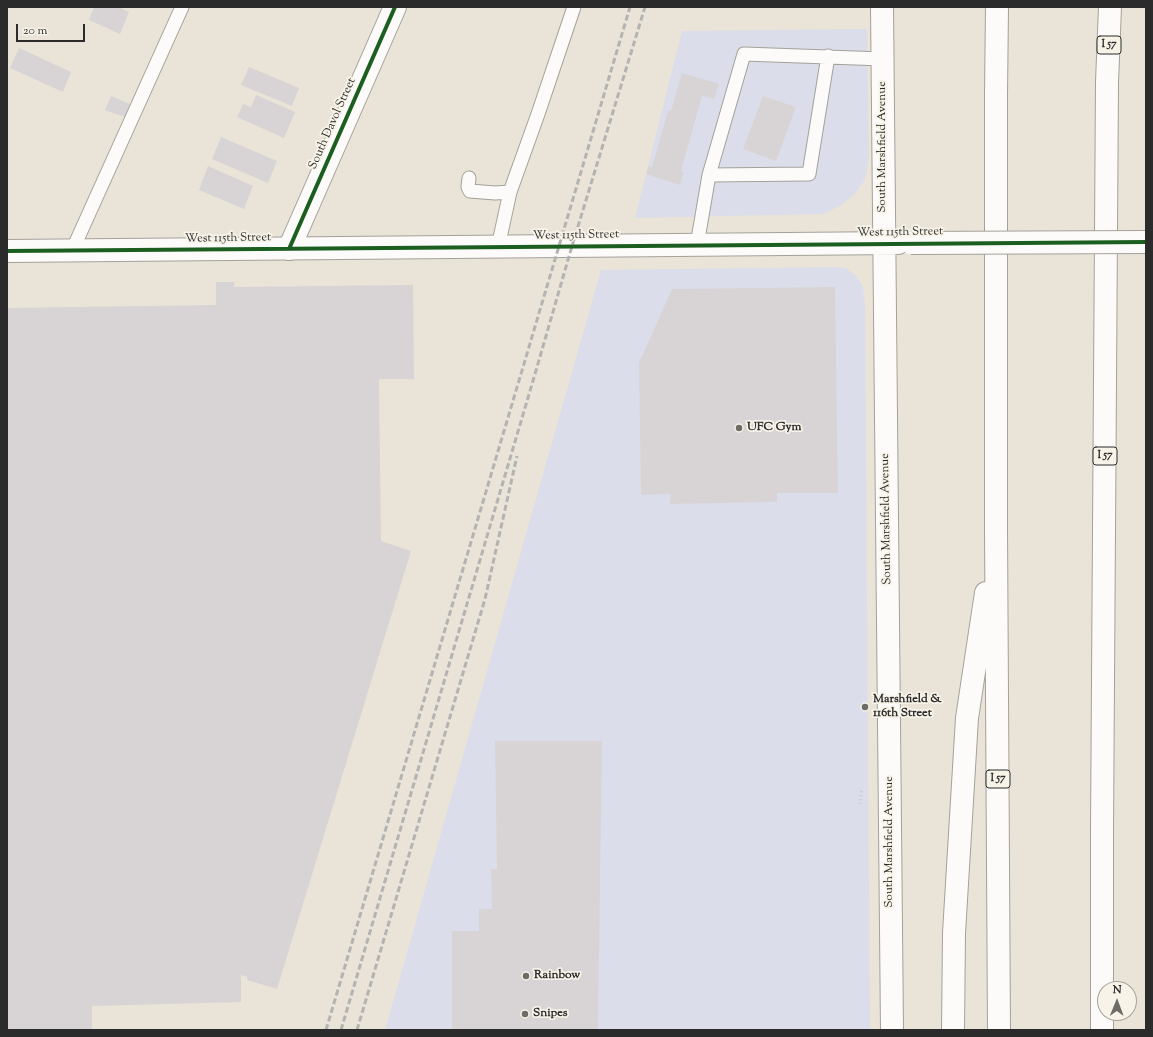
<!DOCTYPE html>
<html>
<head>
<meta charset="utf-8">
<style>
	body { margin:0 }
	#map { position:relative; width:1153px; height:1037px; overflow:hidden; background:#e9e4d7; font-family:"Sorts Mill Goudy",serif }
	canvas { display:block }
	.frame { position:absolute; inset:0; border:8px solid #2b2b2b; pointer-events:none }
	.north { position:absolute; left:1097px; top:981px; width:40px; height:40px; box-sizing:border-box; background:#f7f3e8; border:1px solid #a5a39c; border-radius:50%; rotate:1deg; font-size:11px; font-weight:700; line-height:16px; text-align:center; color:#2b2b2b }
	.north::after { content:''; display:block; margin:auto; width:14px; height:18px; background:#6e6c67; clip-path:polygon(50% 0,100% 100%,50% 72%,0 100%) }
	.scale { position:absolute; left:16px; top:24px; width:69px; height:18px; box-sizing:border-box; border:2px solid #2b2b2b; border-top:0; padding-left:5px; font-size:12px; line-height:14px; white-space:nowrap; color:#2b2b2b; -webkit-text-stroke:3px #f7f3e8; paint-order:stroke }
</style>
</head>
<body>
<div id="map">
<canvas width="1153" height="1037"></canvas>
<div class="frame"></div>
<div class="north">N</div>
<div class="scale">20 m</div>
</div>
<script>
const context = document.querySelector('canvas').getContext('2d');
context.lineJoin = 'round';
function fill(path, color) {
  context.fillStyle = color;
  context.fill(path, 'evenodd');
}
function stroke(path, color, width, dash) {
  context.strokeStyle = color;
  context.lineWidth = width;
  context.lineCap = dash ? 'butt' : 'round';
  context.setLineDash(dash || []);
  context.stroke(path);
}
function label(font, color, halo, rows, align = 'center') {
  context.font = font + ' "Sorts Mill Goudy",serif';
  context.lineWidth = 3.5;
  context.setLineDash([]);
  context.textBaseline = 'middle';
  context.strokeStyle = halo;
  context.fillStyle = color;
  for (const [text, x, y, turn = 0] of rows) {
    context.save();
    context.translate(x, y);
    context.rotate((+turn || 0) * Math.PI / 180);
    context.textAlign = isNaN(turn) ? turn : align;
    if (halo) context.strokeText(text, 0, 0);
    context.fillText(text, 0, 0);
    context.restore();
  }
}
fill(new Path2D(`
	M 867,29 L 869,157 L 865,180 L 854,195 L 840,206 L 823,214 L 635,218 L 682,31 Z
	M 834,267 L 846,268 L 856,276 L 863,286 L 865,305 L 870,1030 L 385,1030 L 601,270 Z`), '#dbdeea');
fill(new Path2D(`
	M 94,7 L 119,7 L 129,12 L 120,34 L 89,20 Z
	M 19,48 L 71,72 L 63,92 L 10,68 Z
	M 249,67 L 299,88 L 292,106 L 241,85 Z
	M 682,73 L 719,84 L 714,99 L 702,96 L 681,171 L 684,172 L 680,185 L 646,174 L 649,166 L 652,167 L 668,111 L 671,111 Z
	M 256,95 L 295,112 L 284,138 L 237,117 L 243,104 L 251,107 Z
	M 111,96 L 130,104 L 125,117 L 105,110 Z
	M 763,96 L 796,107 L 776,161 L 743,149 Z
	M 221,137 L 277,161 L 268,183 L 212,159 Z
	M 208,166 L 253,186 L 244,209 L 199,190 Z
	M 216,282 L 234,282 L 234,287 L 413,285 L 414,379 L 379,379 L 381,541 L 411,551 L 277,989 L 247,980 L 247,977 L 241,975 L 241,1002 L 92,1006 L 92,1030 L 7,1030 L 7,308 L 216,305 Z
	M 835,287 L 838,493 L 777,493 L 777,502 L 670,504 L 671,494 L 641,495 L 639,363 L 672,289 Z
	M 495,741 L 602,741 L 598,1030 L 452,1030 L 452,931 L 479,931 L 479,909 L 492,909 L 491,869 L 497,869 Z`), '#d8d4d6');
const lane = new Path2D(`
	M 709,175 L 809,174 L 828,56
	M 469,178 L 468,187 L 470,191 L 495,193 L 510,192
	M 697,245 L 709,175 L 744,54 L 883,59
	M 498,247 L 510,192 L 538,114 L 574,7
	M 72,251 L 182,7`);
const street = new Path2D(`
	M 289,249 L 395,7`);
const secondary = new Path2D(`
	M 882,7 L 892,1030
	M 7,251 L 898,243`);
const highway = new Path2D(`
	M 997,7 L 996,95 L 996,529 L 999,1030
	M 953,1030 L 954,933 L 967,718 L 986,593
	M 1102,1030 L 1102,829 L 1107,82 L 1110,7`);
stroke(lane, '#a4a19a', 15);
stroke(street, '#a4a19a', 24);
stroke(secondary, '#a4a19a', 24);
stroke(highway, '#a4a19a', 24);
stroke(new Path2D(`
	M 860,804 L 862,788`), '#cac9c6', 2.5, [1, 3]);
stroke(lane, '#fcfbf9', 13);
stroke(street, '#fcfbf9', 22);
stroke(secondary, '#fcfbf9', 22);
stroke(highway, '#fcfbf9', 22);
stroke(new Path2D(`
	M 326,1030 L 630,7
	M 341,1030 L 535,374 L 572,246 L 645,7
	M 357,1030 L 485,599 L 517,456`), '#b3b3b1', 3, [6, 3]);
const secondaryBridge = new Path2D(`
	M 911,243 L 1146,242`);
stroke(secondaryBridge, '#a4a19a', 24, []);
stroke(secondaryBridge, '#fcfbf9', 22);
stroke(new Path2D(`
	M 289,249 L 395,7
	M 7,251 L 1146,242`), '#1b5e20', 4);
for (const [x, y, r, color] of [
	[739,428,4,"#6e6c67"],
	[865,707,4,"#6e6c67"],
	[526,976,4,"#6e6c67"],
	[525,1014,4,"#6e6c67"]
]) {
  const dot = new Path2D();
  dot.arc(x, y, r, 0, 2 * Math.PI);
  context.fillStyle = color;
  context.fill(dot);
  stroke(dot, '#f7f3e8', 1.5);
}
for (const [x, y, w] of [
	[1109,45,24],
	[1105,456,24],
	[998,779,24]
]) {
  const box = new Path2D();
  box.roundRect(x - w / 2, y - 9, w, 18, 3);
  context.fillStyle = '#f7f3e8';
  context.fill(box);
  stroke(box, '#2b2b2b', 1);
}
label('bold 11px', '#2b2b2b', null, [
	["I 57",1109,45],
	["I 57",1105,456],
	["I 57",998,779]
]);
label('12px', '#2b2b2b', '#f7f3e8', [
	["South Davol Street",333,124,-66],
	["South Marshfield Avenue",883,147,-90],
	["West 115th Street",900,233,-1],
	["West 115th Street",576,236,-1],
	["West 115th Street",228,239,-1],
	["South Marshfield Avenue",887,519,-91],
	["South Marshfield Avenue",890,842,-90]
]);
label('bold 12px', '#2b2b2b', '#f7f3e8', [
	["UFC Gym",747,428],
	["Marshfield &",873,700],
	["116th Street",873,714],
	["Rainbow",534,976],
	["Snipes",533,1014]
], 'left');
</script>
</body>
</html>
